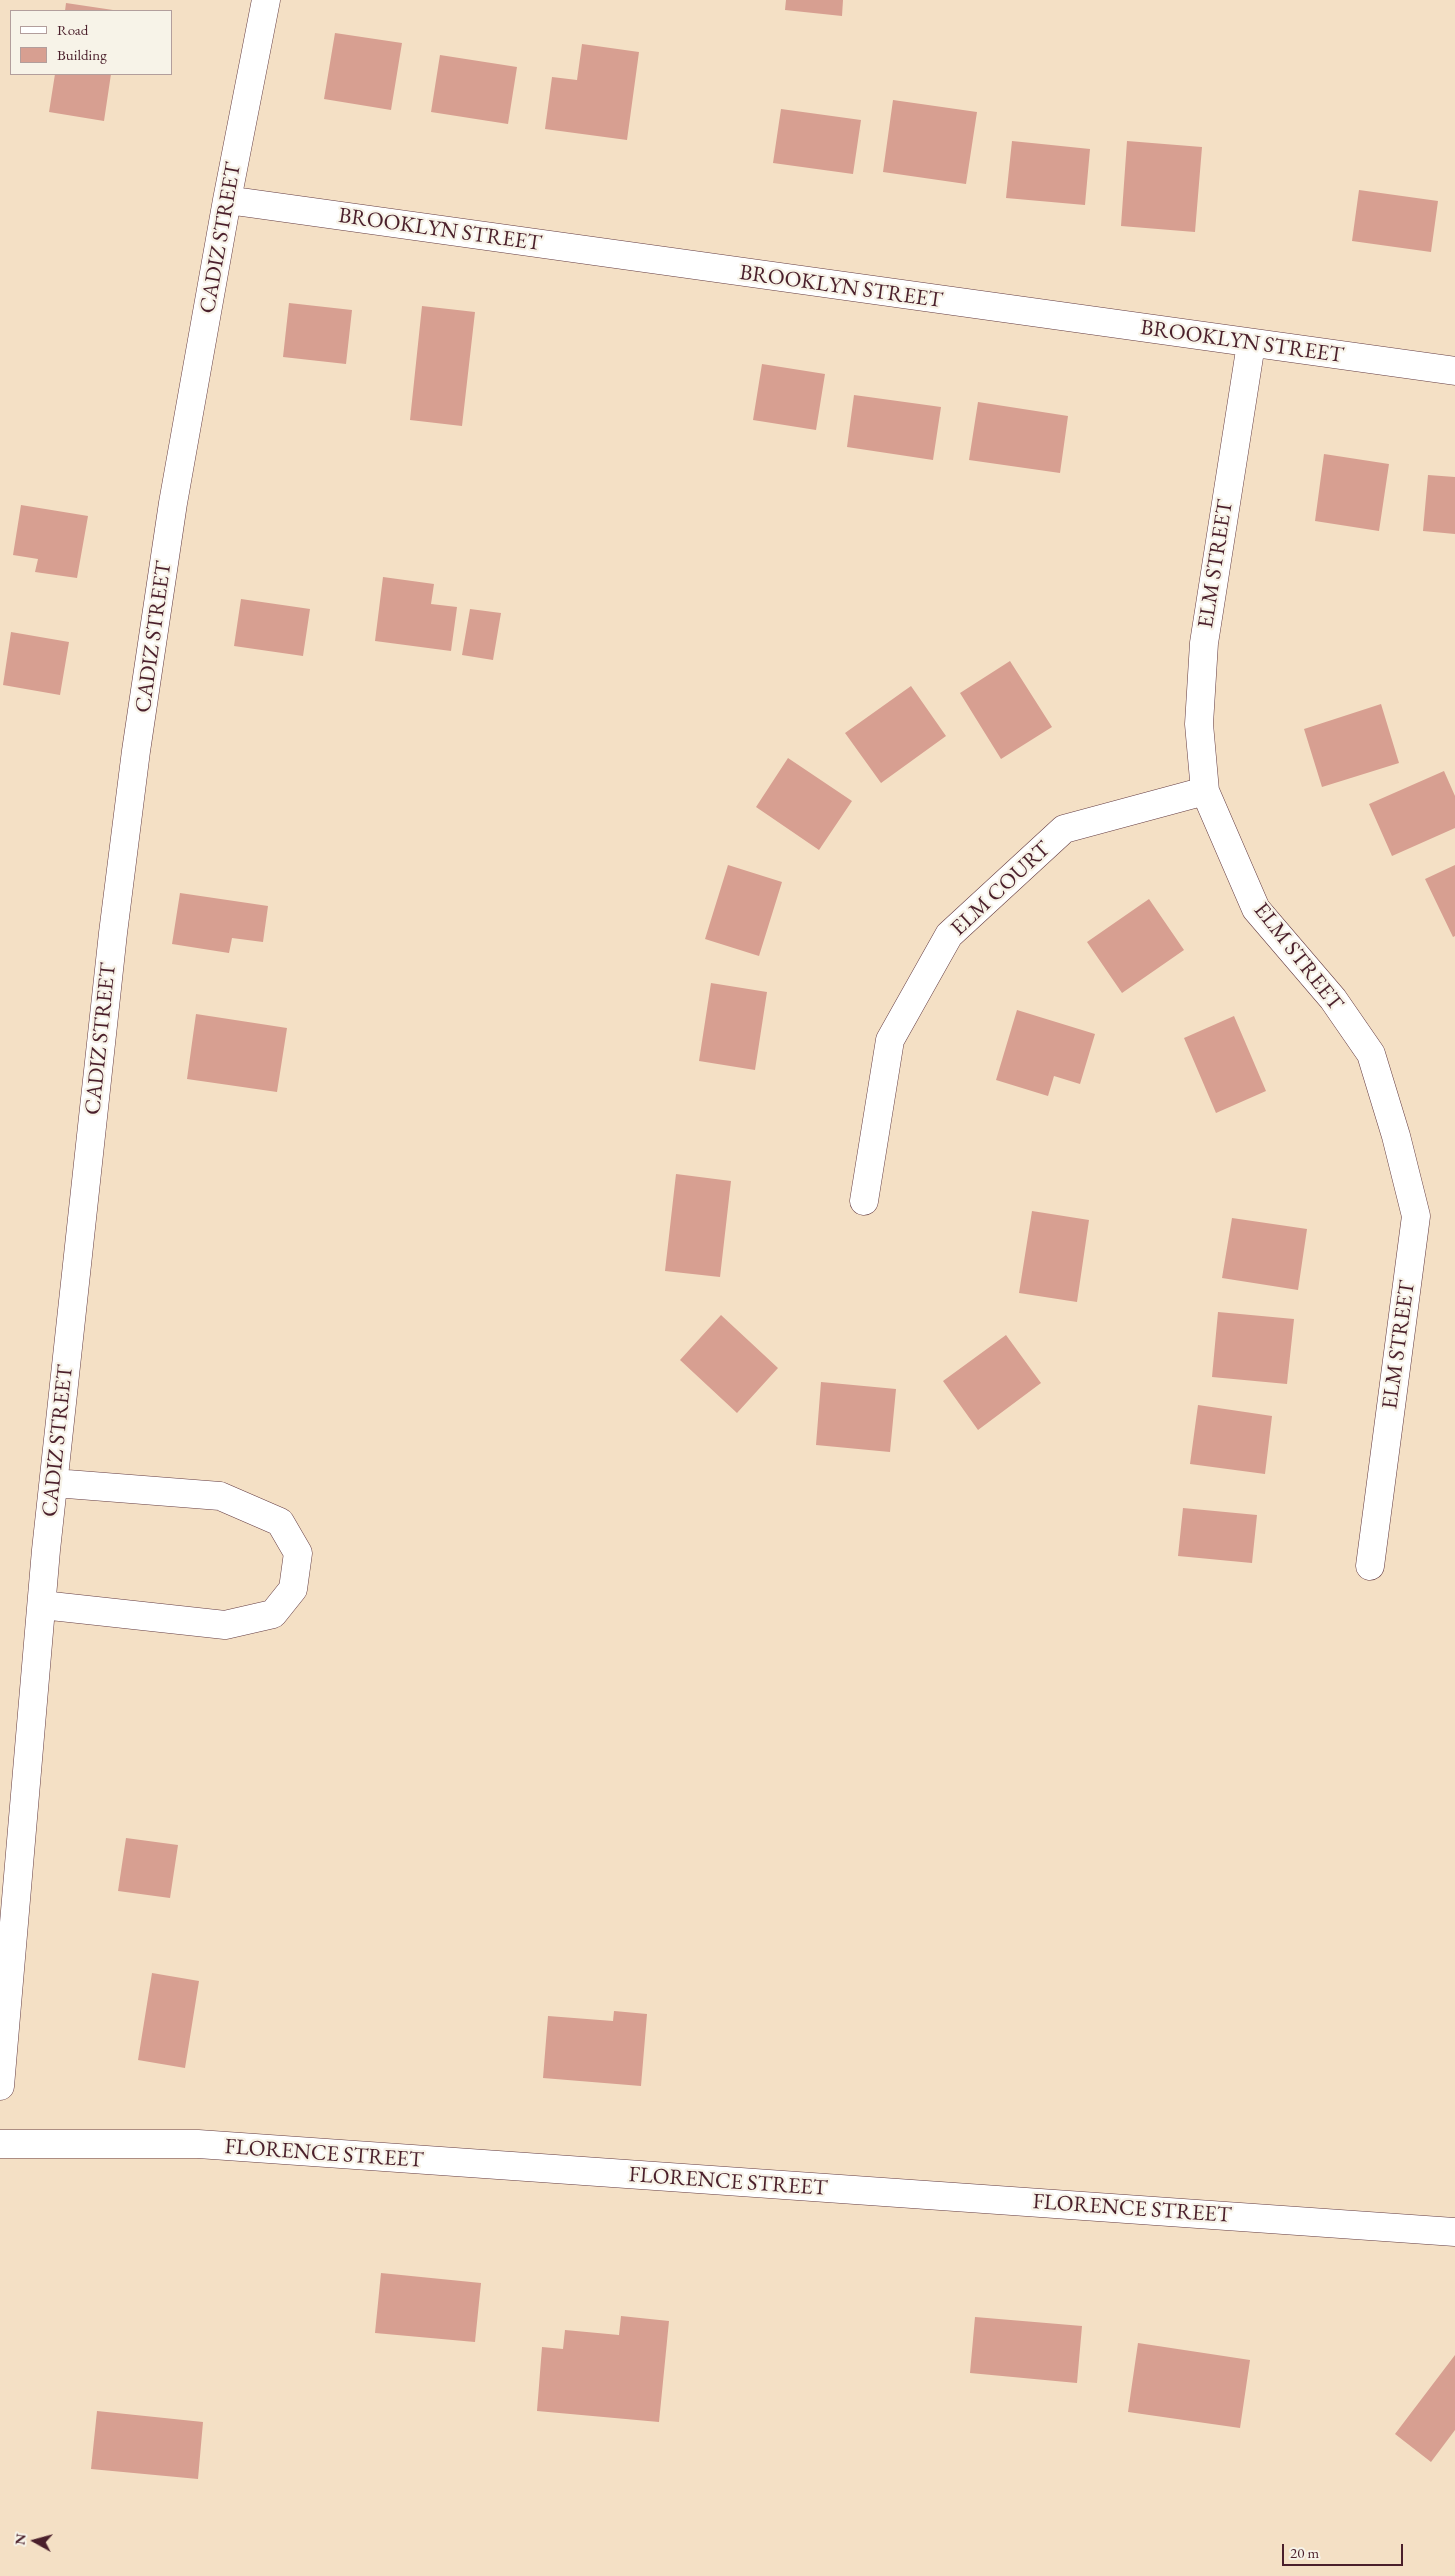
<!DOCTYPE html>
<html>
<head>
<meta charset="utf-8">
<style>
	body { margin:0 }
	#map { position:relative; width:1455px; height:2576px; overflow:hidden; background:#f4e0c5; font-family:"EB Garamond",serif }
	canvas { display:block }
	.legend { position:absolute; left:10px; top:10px; width:162px; height:65px; box-sizing:border-box; background:#f7f3e8; border:1px solid #b29e9c; margin:0; padding:6px 9px; list-style:none; font-size:15px; color:#4a1f2b }
	.legend li { display:flex; align-items:center; gap:10px; height:25px }
	.legend b { width:25px; border:1px solid #b29e9c }
	.north { position:absolute; left:10px; top:2516px; width:50px; height:50px; -webkit-text-stroke:4px #f7f3e8; paint-order:stroke; rotate:277deg; font-size:14px; font-weight:700; line-height:20px; text-align:center; color:#4a1f2b }
	.north::after { content:''; display:block; margin:auto; width:18px; height:22px; background:#4a1f2b; clip-path:polygon(50% 0,100% 100%,50% 72%,0 100%) }
	.scale { position:absolute; left:1282px; top:2544px; width:121px; height:22px; box-sizing:border-box; border:2px solid #4a1f2b; border-top:0; padding-left:6px; font-size:15px; line-height:18px; white-space:nowrap; color:#4a1f2b; -webkit-text-stroke:4px #f7f3e8; paint-order:stroke }
</style>
</head>
<body>
<div id="map">
<canvas width="1455" height="2576"></canvas>
<ul class="legend">
<li><b style="height:6px;background:#fff"></b>Road</li>
<li><b style="height:14px;background:#d79f91"></b>Building</li>
</ul>
<div class="north">N</div>
<div class="scale">20 m</div>
</div>
<script>
const context = document.querySelector('canvas').getContext('2d');
context.lineJoin = 'round';
function fill(path, color) {
  context.fillStyle = color;
  context.fill(path, 'evenodd');
}
function stroke(path, color, width, dash) {
  context.strokeStyle = color;
  context.lineWidth = width;
  context.lineCap = dash ? 'butt' : 'round';
  context.setLineDash(dash || []);
  context.stroke(path);
}
function label(font, color, halo, rows, align = 'center') {
  context.font = font + ' "EB Garamond",serif';
  context.lineWidth = 4.5;
  context.setLineDash([]);
  context.textBaseline = 'middle';
  context.strokeStyle = halo;
  context.fillStyle = color;
  for (const [text, x, y, turn = 0] of rows) {
    context.save();
    context.translate(x, y);
    context.rotate((+turn || 0) * Math.PI / 180);
    context.textAlign = isNaN(turn) ? turn : align;
    if (halo) context.strokeText(text, 0, 0);
    context.fillText(text, 0, 0);
    context.restore();
  }
}
fill(new Path2D(`
	M 786,0 L 843,0 L 842,16 L 785,10 Z
	M 66,3 L 113,10 L 113,11 L 65,11 Z
	M 335,33 L 402,43 L 391,110 L 324,99 Z
	M 582,44 L 639,52 L 627,140 L 545,129 L 552,77 L 577,80 Z
	M 440,55 L 517,67 L 508,124 L 431,112 Z
	M 55,74 L 111,74 L 104,121 L 49,112 Z
	M 893,100 L 977,112 L 966,184 L 883,172 Z
	M 781,109 L 861,120 L 853,174 L 773,163 Z
	M 1012,141 L 1090,149 L 1085,205 L 1006,198 Z
	M 1127,141 L 1202,147 L 1195,232 L 1121,226 Z
	M 1359,190 L 1438,201 L 1431,252 L 1352,241 Z
	M 289,303 L 352,310 L 346,364 L 283,357 Z
	M 422,306 L 475,312 L 462,426 L 410,420 Z
	M 762,364 L 825,374 L 816,430 L 753,420 Z
	M 854,395 L 941,407 L 933,460 L 847,447 Z
	M 978,402 L 1068,416 L 1060,473 L 969,460 Z
	M 1324,454 L 1389,464 L 1379,531 L 1315,521 Z
	M 1428,475 L 1455,477 L 1455,534 L 1423,531 Z
	M 21,505 L 88,516 L 77,578 L 35,572 L 38,559 L 13,555 Z
	M 383,577 L 434,584 L 431,604 L 457,607 L 451,651 L 375,641 Z
	M 241,599 L 310,609 L 303,656 L 234,646 Z
	M 470,609 L 501,613 L 493,660 L 462,655 Z
	M 11,632 L 69,642 L 60,695 L 3,685 Z
	M 1010,661 L 1052,727 L 1001,759 L 960,693 Z
	M 911,686 L 946,736 L 881,783 L 845,733 Z
	M 1381,704 L 1399,763 L 1322,787 L 1304,729 Z
	M 788,758 L 852,801 L 819,850 L 756,807 Z
	M 1444,771 L 1455,796 L 1455,828 L 1392,856 L 1369,804 Z
	M 728,865 L 782,882 L 759,956 L 705,939 Z
	M 1455,865 L 1455,936 L 1453,937 L 1425,879 Z
	M 180,893 L 268,906 L 263,942 L 232,938 L 229,953 L 172,944 Z
	M 1149,899 L 1184,950 L 1122,993 L 1087,942 Z
	M 711,983 L 767,992 L 755,1070 L 699,1061 Z
	M 1017,1010 L 1095,1034 L 1080,1084 L 1054,1076 L 1048,1096 L 996,1080 Z
	M 196,1014 L 287,1028 L 277,1092 L 187,1079 Z
	M 1234,1016 L 1266,1091 L 1216,1113 L 1184,1038 Z
	M 676,1174 L 731,1181 L 720,1277 L 665,1271 Z
	M 1032,1211 L 1089,1220 L 1077,1302 L 1019,1293 Z
	M 1232,1218 L 1307,1229 L 1298,1290 L 1222,1278 Z
	M 1218,1312 L 1294,1319 L 1287,1384 L 1212,1377 Z
	M 721,1315 L 778,1368 L 737,1413 L 680,1360 Z
	M 1006,1335 L 1041,1383 L 978,1430 L 943,1381 Z
	M 821,1382 L 896,1389 L 890,1452 L 816,1445 Z
	M 1198,1405 L 1272,1416 L 1265,1474 L 1190,1464 Z
	M 1183,1508 L 1257,1515 L 1252,1563 L 1178,1556 Z
	M 126,1838 L 178,1845 L 170,1898 L 118,1891 Z
	M 152,1973 L 199,1981 L 185,2068 L 138,2060 Z
	M 614,2011 L 647,2014 L 641,2086 L 543,2078 L 548,2016 L 613,2021 Z
	M 381,2273 L 481,2283 L 475,2342 L 375,2333 Z
	M 621,2316 L 669,2321 L 659,2422 L 537,2411 L 542,2347 L 563,2349 L 565,2330 L 619,2335 Z
	M 975,2317 L 1082,2326 L 1077,2383 L 970,2373 Z
	M 1138,2343 L 1250,2360 L 1240,2428 L 1128,2412 Z
	M 1455,2355 L 1455,2430 L 1431,2462 L 1395,2434 Z
	M 97,2411 L 203,2422 L 198,2479 L 91,2469 Z`), '#d79f91');
const minor = new Path2D(`
	M 227,200 L 1455,371
	M 1251,344 L 1204,643 L 1199,724 L 1205,791 L 1256,909 L 1333,999 L 1371,1054 L 1396,1136 L 1416,1216 L 1370,1566
	M 864,1201 L 890,1040 L 949,935 L 1064,829 L 1205,791
	M 42,1605 L 225,1625 L 273,1614 L 293,1589 L 298,1553 L 280,1522 L 220,1496 L 54,1483
	M 0,2086 L 46,1550 L 113,933 L 136,751 L 173,503 L 227,200 L 266,0
	M 0,2144 L 198,2144 L 1455,2232`);
stroke(minor, '#643c42', 29);
stroke(minor, '#fff', 28);
label('22px', '#4a1f2b', '#f7f3e8', [
	["BROOKLYN STREET",440,230,8],
	["CADIZ STREET",221,238,-80],
	["BROOKLYN STREET",841,287,8],
	["BROOKLYN STREET",1242,342,8],
	["ELM STREET",1216,564,-81],
	["CADIZ STREET",154,637,-82],
	["ELM COURT",1001,889,-43],
	["ELM STREET",1298,957,52],
	["CADIZ STREET",101,1039,-84],
	["ELM STREET",1399,1345,-82],
	["CADIZ STREET",58,1441,-84],
	["FLORENCE STREET",324,2154,4],
	["FLORENCE STREET",728,2182,4],
	["FLORENCE STREET",1132,2209,4]
]);
</script>
</body>
</html>
